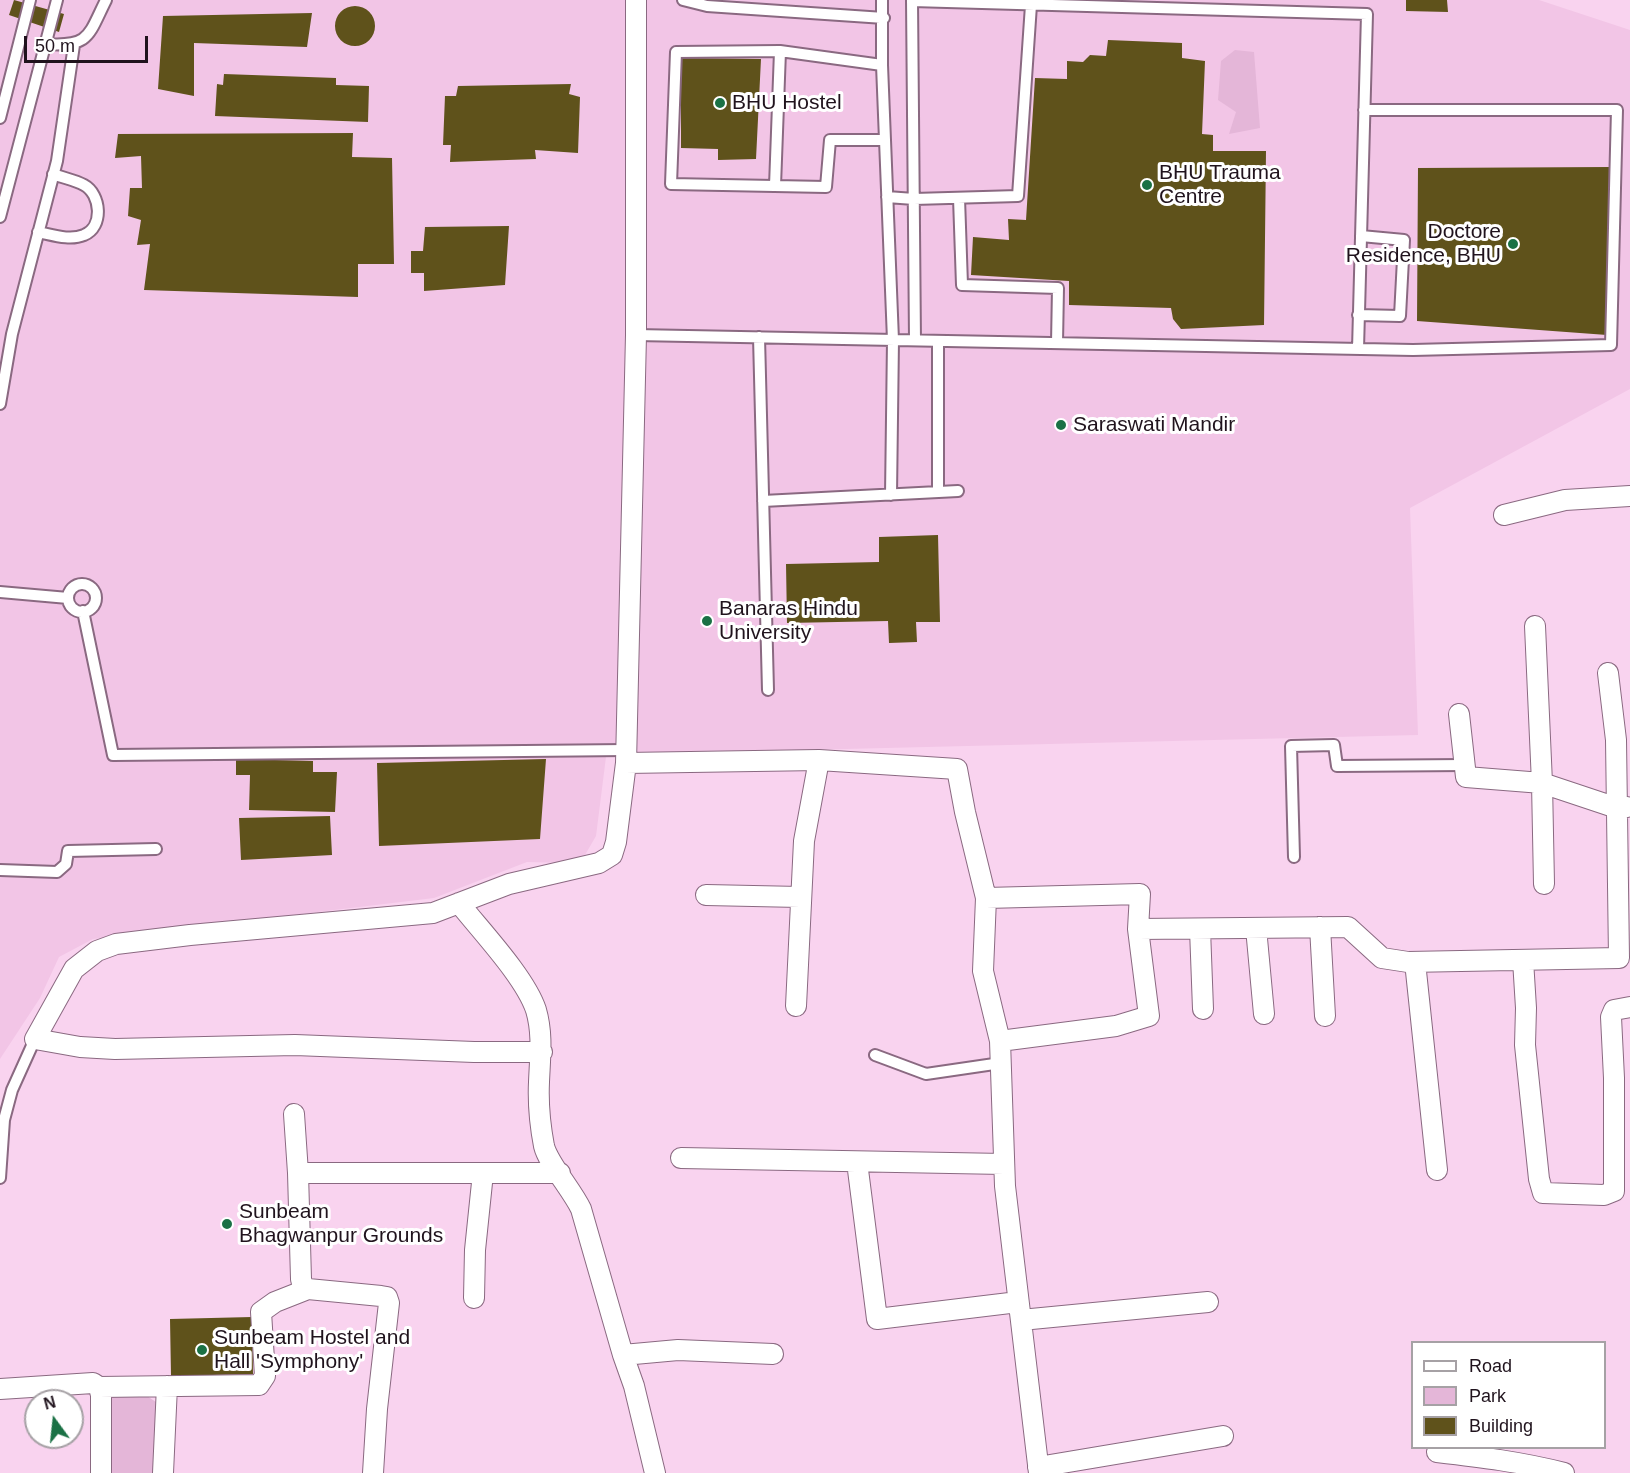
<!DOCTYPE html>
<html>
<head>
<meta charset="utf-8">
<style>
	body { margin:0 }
	#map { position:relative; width:1630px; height:1473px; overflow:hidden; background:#f9d3ef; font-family:Helvetica,sans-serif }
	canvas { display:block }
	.legend { position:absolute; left:1411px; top:1341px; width:195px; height:108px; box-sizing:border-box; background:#fff; border:2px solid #a6a1a5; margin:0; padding:8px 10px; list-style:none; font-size:18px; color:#20131d }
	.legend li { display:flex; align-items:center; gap:12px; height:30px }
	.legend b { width:30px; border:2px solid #a6a1a5 }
	.north { position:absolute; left:24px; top:1389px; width:60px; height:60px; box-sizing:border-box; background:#fff; border:2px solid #a6a1a5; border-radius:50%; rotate:345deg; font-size:16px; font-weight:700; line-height:24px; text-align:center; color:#20131d }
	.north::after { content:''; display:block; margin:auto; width:21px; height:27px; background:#1a7145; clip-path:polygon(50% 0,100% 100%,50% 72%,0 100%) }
	.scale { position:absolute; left:24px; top:36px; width:124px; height:27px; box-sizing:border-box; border:3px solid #20131d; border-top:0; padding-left:8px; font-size:18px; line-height:21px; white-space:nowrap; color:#20131d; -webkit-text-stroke:4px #fff; paint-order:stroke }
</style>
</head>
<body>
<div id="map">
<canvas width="1630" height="1473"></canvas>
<ul class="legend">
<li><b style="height:8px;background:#fff"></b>Road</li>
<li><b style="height:16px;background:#e4b6d8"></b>Park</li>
<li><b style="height:16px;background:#5f521b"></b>Building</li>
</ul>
<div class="north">N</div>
<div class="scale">50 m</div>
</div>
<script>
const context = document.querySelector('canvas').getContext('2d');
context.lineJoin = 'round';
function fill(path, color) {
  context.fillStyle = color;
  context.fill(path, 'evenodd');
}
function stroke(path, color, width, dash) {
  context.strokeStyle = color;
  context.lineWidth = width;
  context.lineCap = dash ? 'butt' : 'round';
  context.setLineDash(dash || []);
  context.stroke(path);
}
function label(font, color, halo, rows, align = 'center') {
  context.font = font + ' Helvetica,sans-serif';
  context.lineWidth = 6;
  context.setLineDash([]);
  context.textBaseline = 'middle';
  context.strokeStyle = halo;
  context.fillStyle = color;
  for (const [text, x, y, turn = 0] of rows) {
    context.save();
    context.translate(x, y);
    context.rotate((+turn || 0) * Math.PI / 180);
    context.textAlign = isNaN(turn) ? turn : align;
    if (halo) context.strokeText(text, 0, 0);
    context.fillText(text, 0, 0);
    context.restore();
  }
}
fill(new Path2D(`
	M 0,0 L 1539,0 L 1630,30 L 1630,389 L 1410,508 L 1418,735 L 640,754 L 607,749 L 596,836 L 585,855 L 568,863 L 527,862 L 434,898 L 93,939 L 59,957 L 40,998 L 0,1059 Z`), '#f2c5e6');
fill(new Path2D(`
	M 1235,50 L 1254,52 L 1260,128 L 1229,134 L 1236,112 L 1218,100 L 1221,61 Z
	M 103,1396 L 147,1396 L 156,1402 L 154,1473 L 103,1473 Z`), '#e4b6d8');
fill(new Path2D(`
	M 14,0 L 64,14 L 59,32 L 9,15 Z
	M 1406,0 L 1447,0 L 1448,12 L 1406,11 Z
	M335 26a20 20 0 1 1 40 0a20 20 0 1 1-40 0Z
	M 312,13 L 307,47 L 194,43 L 194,96 L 158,89 L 163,16 Z
	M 1108,40 L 1182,43 L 1182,58 L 1205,61 L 1202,134 L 1213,135 L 1213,151 L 1266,151 L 1264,325 L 1181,329 L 1173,319 L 1171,308 L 1069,305 L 1069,281 L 971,275 L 973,237 L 1009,240 L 1008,219 L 1026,220 L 1035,78 L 1067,79 L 1067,61 L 1083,62 L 1090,55 L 1106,56 Z
	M 681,58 L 761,59 L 756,159 L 718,160 L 718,149 L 681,148 Z
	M 224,74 L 336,78 L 336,85 L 369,86 L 368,122 L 215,116 L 217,84 L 223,85 Z
	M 571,84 L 569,94 L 580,97 L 578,153 L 535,150 L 536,159 L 450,162 L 451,145 L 443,145 L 445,96 L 456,96 L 458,86 Z
	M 353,133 L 352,157 L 392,158 L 394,264 L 358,264 L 358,297 L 144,290 L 150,244 L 137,245 L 141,220 L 128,216 L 130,188 L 142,188 L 141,156 L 115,158 L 118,134 Z
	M 1610,167 L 1607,335 L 1417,321 L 1418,168 Z
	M 509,226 L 505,285 L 424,291 L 424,273 L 411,273 L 411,251 L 423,251 L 425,227 Z
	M 938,535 L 940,622 L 916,622 L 917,642 L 889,643 L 888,621 L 787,623 L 786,564 L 879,562 L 879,537 Z
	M 236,759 L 313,761 L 313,772 L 337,772 L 335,812 L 249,810 L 250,775 L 236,775 Z
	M 546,759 L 540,839 L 379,846 L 377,763 Z
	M 330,816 L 332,855 L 241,860 L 239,818 Z
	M 252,1317 L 253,1374 L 171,1376 L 170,1319 Z`), '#5f521b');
const service = new Path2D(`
	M 683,0 L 707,6 L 884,18
	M 882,0 L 882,65 L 893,340 L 891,495
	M 912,0 L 915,340
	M 912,1 L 1367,14 L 1358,349
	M 46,44 C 90,47 88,36 106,0
	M 882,65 L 780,51 L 676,52 L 671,184 L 826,187 L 830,140 L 885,140
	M 0,118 L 30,0
	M 775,186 L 780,51
	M 887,197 L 914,199 L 1018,196 L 1031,5
	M 959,198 L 962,285 L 1058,288 L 1057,343
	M 0,217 L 57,0
	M 38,232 C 53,235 70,241 84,235 C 104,227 101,194 84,185 C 75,180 63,178 53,174
	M 1358,315 L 1400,316 L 1404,240 L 1361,236
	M 636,335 L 1413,350 L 1611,345 L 1617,110 L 1364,110
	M 759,337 L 768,690
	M 0,404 L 12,334 L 57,161 L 74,45
	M 938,492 L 938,341
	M 763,501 L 958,491
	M68 598a14 14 0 1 1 28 0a14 14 0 1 1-28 0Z
	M 0,592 L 68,598
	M 83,611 L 113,755 L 627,750
	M 1294,857 L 1291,746 L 1334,745 L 1337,766 L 1465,765
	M 0,870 L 57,872 L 66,864 L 68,851 L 156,849
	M 875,1055 L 926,1074 L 1001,1063
	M 0,1178 L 4,1120 L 12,1090 L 35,1039`);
const minor = new Path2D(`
	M 1504,515 L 1565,500 L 1630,496
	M 1535,626 L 1542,783 L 1617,808 L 1627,807
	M 1459,714 L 1466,777 L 1542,783 L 1544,884
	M 626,763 L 819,760 L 957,769 L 965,812 L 986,898 L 983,971 L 1000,1041 L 1005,1186 L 1039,1473
	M 706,895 L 800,897
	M 986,898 L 1140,894 L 1138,929 L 1348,927 L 1382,958 L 1408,962 L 1619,958 L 1616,740 L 1608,673
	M 459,903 C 481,931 525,977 536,1010 C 543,1034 540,1057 539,1082 C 538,1103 540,1125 544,1146 C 548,1163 572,1190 581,1209 L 623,1355 L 634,1386 L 655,1473
	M 1320,927 L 1325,1016
	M 1256,928 L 1264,1014
	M 1200,929 L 1203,1009
	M 1523,960 L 1526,1008 L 1525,1045 L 1539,1179 L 1543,1193 L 1604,1195 L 1614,1191 L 1614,1078 L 1611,1017 L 1614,1010 L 1630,1007
	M 1415,962 L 1437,1170
	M 796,1006 L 804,841 L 819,760
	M 1000,1041 L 1116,1026 L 1149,1016 L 1138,929
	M 542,1052 L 474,1052 L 295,1045 L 115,1049 L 80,1047 L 35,1039 L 74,969 L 97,951 L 116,944 L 190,935 L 433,913 L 509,884 L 599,863 L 612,855 L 616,842 L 626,763 L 636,335 L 636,0
	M 294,1114 L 298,1173 L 301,1279 L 303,1287 L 308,1289 L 381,1296 L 387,1297 L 389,1303 L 377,1409 L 373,1473
	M 681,1158 L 1004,1164
	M 857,1162 L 877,1319 L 1018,1302
	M 298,1173 L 560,1173
	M 474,1298 L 475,1250 L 483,1173
	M 1021,1320 L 1208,1302
	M 623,1355 L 678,1350 L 773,1354
	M 99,1387 L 259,1385 L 265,1376 L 261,1312 L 275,1302 L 308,1289
	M 0,1389 L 93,1383 L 99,1387 L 101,1395 L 101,1473
	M 1437,1452 C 1480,1457 1522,1462 1564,1473
	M 1038,1467 L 1223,1436
	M 163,1473 L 167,1386`);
stroke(service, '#8a6981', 14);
stroke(minor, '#8a6981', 22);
stroke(service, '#fff', 10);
stroke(minor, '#fff', 20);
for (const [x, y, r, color] of [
	[720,103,6,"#1a7145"],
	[1147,185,6,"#1a7145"],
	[1513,244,6,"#1a7145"],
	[1061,425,6,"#1a7145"],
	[707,621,6,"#1a7145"],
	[227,1224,6,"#1a7145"],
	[202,1350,6,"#1a7145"]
]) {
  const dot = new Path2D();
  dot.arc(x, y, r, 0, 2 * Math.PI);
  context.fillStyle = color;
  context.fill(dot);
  stroke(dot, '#fff', 2);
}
label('21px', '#20131d', '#fff', [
	["BHU Hostel",732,103],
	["BHU Trauma",1159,173],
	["Centre",1159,197],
	["Doctore",1501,232,"right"],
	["Residence, BHU",1501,256,"right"],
	["Saraswati Mandir",1073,425],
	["Banaras Hindu",719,609],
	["University",719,633],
	["Sunbeam",239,1212],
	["Bhagwanpur Grounds",239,1236],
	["Sunbeam Hostel and",214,1338],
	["Hall 'Symphony'",214,1362]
], 'left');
</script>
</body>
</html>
